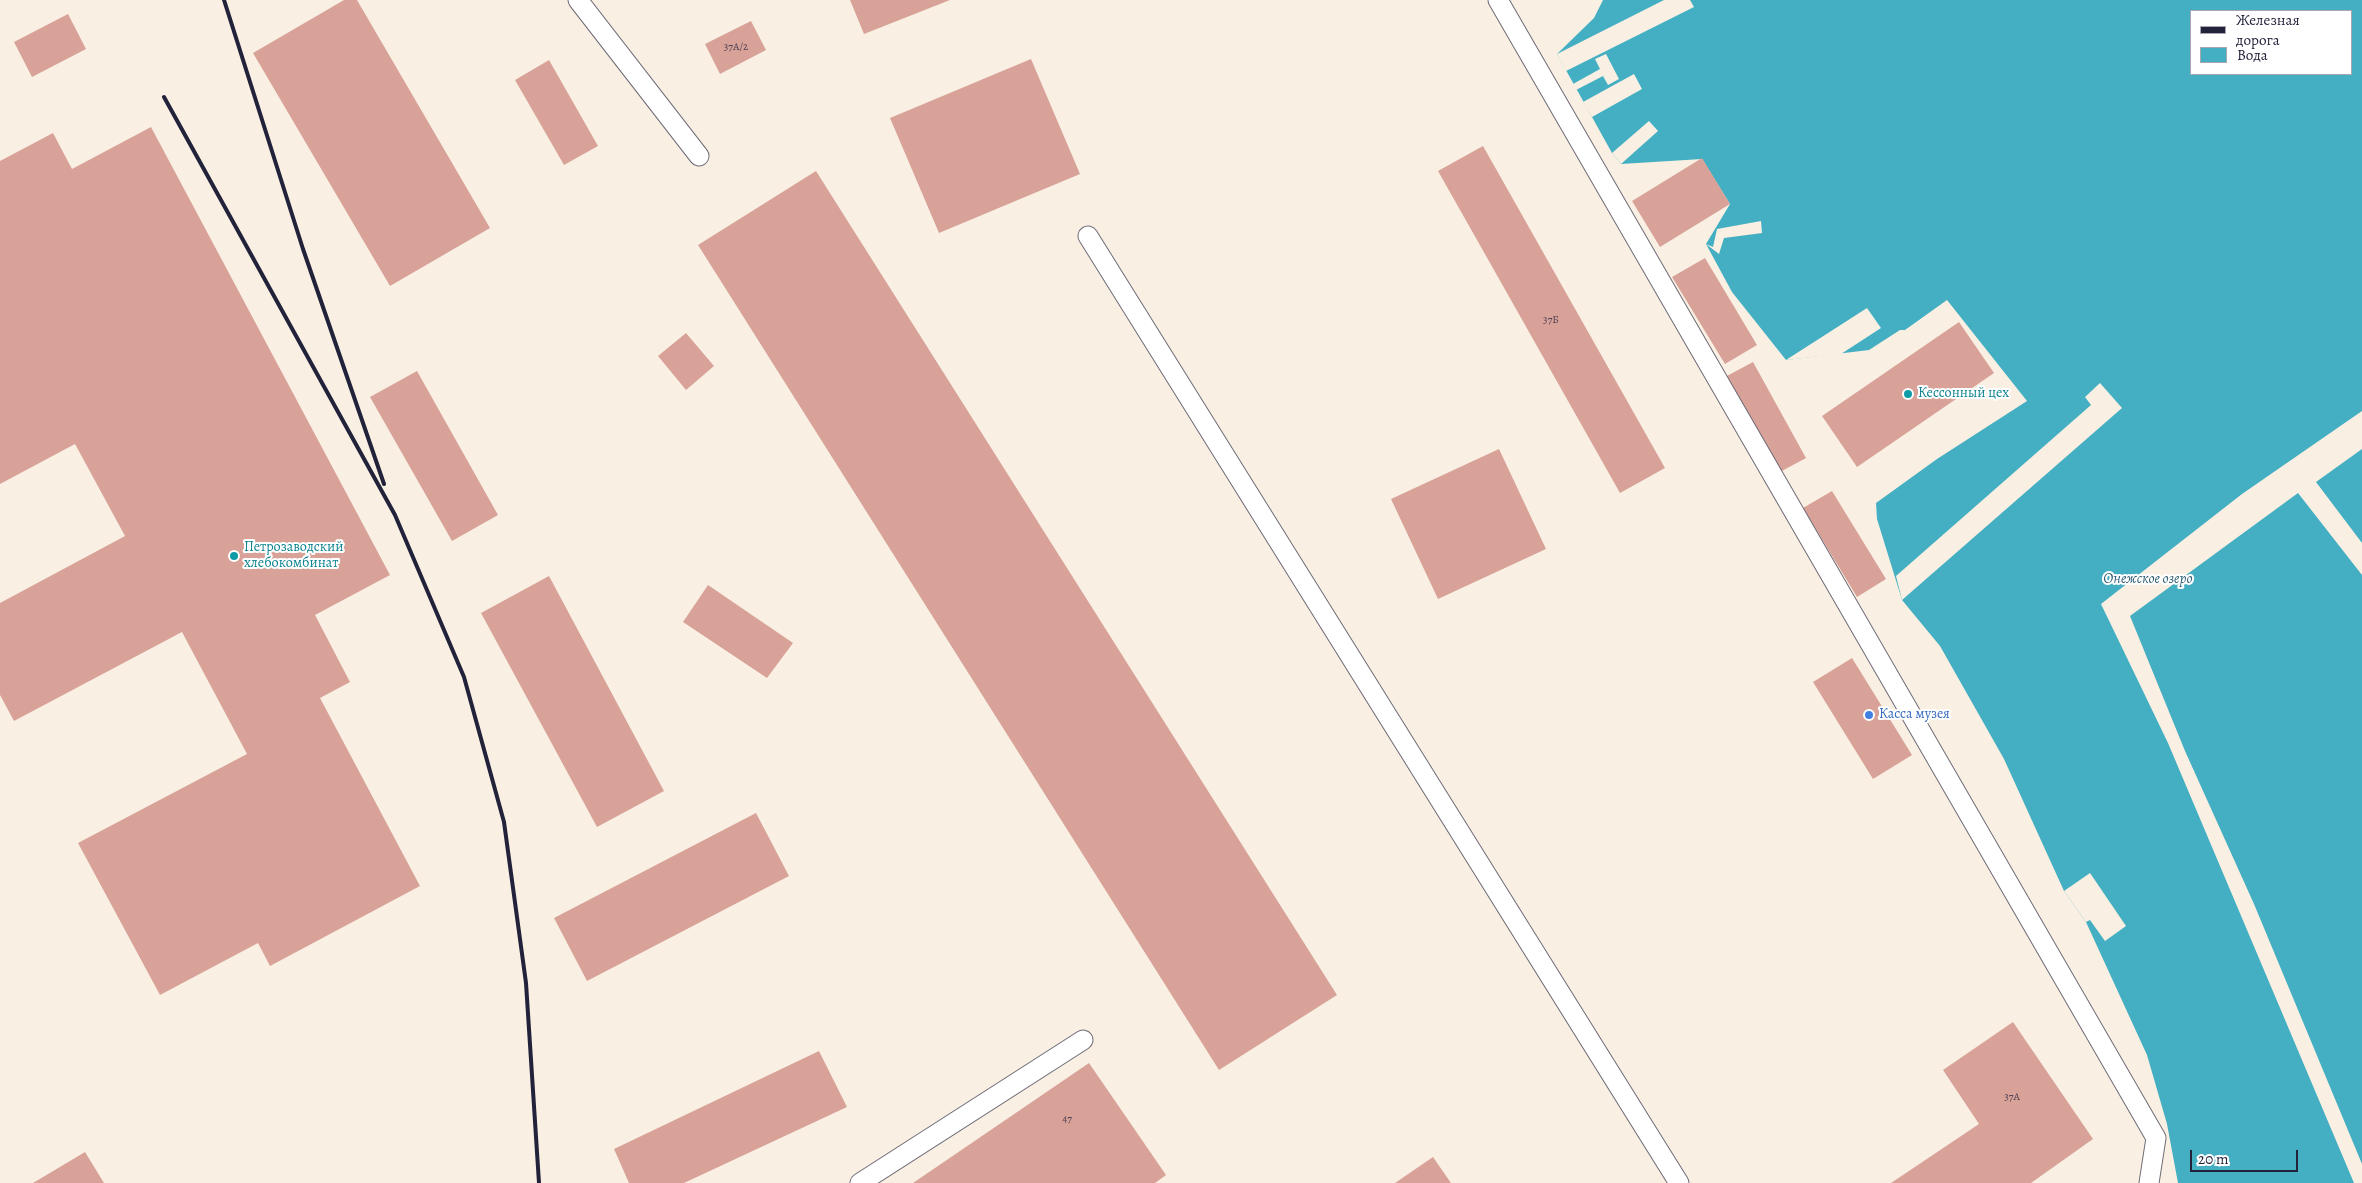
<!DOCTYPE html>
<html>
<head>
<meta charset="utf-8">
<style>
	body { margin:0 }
	#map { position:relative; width:2362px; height:1183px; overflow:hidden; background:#f9f0e3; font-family:Alegreya,serif }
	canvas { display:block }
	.legend { position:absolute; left:2190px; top:10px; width:162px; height:65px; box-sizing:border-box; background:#fff; border:1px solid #a7a7b1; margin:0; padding:6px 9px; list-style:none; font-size:15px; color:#22223b }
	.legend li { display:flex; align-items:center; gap:10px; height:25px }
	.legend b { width:25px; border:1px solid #a7a7b1 }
	.scale { position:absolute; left:2190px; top:1150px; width:108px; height:22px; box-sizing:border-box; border:2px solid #22223b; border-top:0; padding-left:6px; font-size:15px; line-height:18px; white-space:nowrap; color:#22223b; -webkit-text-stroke:4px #fff; paint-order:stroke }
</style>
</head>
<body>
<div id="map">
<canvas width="2362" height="1183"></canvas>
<ul class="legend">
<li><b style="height:6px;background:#22223b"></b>Железная дорога</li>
<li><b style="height:14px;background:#44afc2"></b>Вода</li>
</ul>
<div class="scale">20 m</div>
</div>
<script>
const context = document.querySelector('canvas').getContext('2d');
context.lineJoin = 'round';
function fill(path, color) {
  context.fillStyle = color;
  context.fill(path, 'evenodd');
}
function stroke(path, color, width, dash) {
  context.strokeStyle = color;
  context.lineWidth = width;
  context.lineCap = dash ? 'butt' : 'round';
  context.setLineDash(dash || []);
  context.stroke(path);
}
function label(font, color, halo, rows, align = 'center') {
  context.font = font + ' Alegreya,serif';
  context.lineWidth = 4;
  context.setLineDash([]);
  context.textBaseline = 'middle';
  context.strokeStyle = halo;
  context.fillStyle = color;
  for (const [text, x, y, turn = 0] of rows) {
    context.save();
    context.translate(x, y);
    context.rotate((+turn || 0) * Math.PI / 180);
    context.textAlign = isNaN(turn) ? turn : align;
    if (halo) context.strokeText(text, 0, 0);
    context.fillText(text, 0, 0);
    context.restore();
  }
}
fill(new Path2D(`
	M 1603,0 L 2362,0 L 2362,1183 L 2178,1183 L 2167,1124 L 2147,1055 L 2086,922 L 2064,891 L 2004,759 L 1940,646 L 1902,600 L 1877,519 L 1876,503 L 1937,459 L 2027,401 L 1947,300 L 1905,330 L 1900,330 L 1869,350 L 1786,360 L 1732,292 L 1706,244 L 1730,204 L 1702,159 L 1621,164 L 1612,153 L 1557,54 L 1594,18 ZM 2191,11 L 2351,11 L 2351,74 L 2191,74 Z`), '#44afc2');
fill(new Path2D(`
	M 1664,0 L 1690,0 L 1694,7 L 1566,71 L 1557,54 Z
	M 1606,54 L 1619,79 L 1608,85 L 1603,76 L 1576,90 L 1573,84 L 1600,69 L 1595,59 Z
	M 1634,74 L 1642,89 L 1592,117 L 1583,102 Z
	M 1649,121 L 1658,131 L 1621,164 L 1612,153 Z
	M 1761,221 L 1762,233 L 1724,238 L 1719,254 L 1706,244 L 1713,247 L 1717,229 Z
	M 1867,308 L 1881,328 L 1841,354 L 1786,360 Z
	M 2100,383 L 2122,408 L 1902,600 L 1896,576 L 2091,405 L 2085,397 Z
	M 2362,411 L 2362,449 L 2316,482 L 2362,543 L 2362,575 L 2298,493 L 2130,616 L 2185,751 L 2254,904 L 2362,1164 L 2362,1183 L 2354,1183 L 2168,743 L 2101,604 L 2242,494 Z
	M 2090,873 L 2126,926 L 2105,941 L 2090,920 L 2086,922 L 2064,891 Z`), '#f9f0e3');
fill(new Path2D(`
	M 344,0 L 357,0 L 490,228 L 390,286 L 253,53 Z
	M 850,0 L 950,0 L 864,34 Z
	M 68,14 L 86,49 L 32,77 L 14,42 Z
	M 751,21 L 766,50 L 720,74 L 705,44 Z
	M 1031,59 L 1080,174 L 939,233 L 890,118 Z
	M 549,60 L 598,146 L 564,165 L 515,80 Z
	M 151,127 L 390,575 L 315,615 L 350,682 L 320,698 L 420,886 L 270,966 L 258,943 L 160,995 L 78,843 L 247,754 L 182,632 L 14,721 L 0,695 L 0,603 L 125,536 L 75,444 L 0,484 L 0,161 L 53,133 L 72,169 Z
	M 1483,146 L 1665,468 L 1620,493 L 1438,171 Z
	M 1702,158 L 1730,204 L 1660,247 L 1632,201 Z
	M 816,171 L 1337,995 L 1219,1070 L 698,245 Z
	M 1705,258 L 1757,345 L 1725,364 L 1672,277 Z
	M 1959,322 L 1994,373 L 1857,467 L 1822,416 Z
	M 686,333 L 714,366 L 686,390 L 658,356 Z
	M 1753,362 L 1806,458 L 1778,473 L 1725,377 Z
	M 417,371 L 498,515 L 452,541 L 370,397 Z
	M 1499,449 L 1546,549 L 1438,599 L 1391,499 Z
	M 1832,491 L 1886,579 L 1857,597 L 1803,508 Z
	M 549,576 L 664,791 L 597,827 L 481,613 Z
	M 708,585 L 793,643 L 767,678 L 683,622 Z
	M 1852,658 L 1912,755 L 1873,779 L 1813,682 Z
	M 756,813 L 789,876 L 587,981 L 554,918 Z
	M 2013,1022 L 2093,1139 L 2031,1183 L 1891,1183 L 1979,1124 L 1943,1070 Z
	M 819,1051 L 847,1107 L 684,1183 L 629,1183 L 614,1149 Z
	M 1089,1063 L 1166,1175 L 1155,1183 L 913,1183 Z
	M 85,1152 L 104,1183 L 33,1183 Z
	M 1433,1157 L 1451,1183 L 1395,1183 Z`), '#d8a299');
const service = new Path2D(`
	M 578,0 L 699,156
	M 1498,0 L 2156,1138 L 2149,1183
	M 1088,236 L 1679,1183
	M 860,1183 L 1083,1040`);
stroke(service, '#6d6a76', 21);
stroke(service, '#fff', 19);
stroke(new Path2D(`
	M 224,0 L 303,249 L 384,484
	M 164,97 L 395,515 L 464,677 L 504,822 L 526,983 L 539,1183`), '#22223b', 4);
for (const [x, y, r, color] of [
	[1908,394,5,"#0f9aa8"],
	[234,556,5,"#0f9aa8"],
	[1869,715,5,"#3f7fe0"]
]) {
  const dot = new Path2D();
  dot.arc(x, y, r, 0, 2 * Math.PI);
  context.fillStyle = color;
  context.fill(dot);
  stroke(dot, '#fff', 2);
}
label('11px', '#504252', null, [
	["37А/2",736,47],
	["37Б",1551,320],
	["37А",2012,1097],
	["47",1067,1119]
]);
label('14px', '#0d838f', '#fff', [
	["Кессонный цех",1918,394],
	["Петрозаводский",244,548],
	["хлебокомбинат",244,564]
], 'left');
label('14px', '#366cbe', '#fff', [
	["Касса музея",1879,715]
], 'left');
label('italic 15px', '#316178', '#fff', [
	["Онежское озеро",2148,579]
]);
</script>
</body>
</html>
